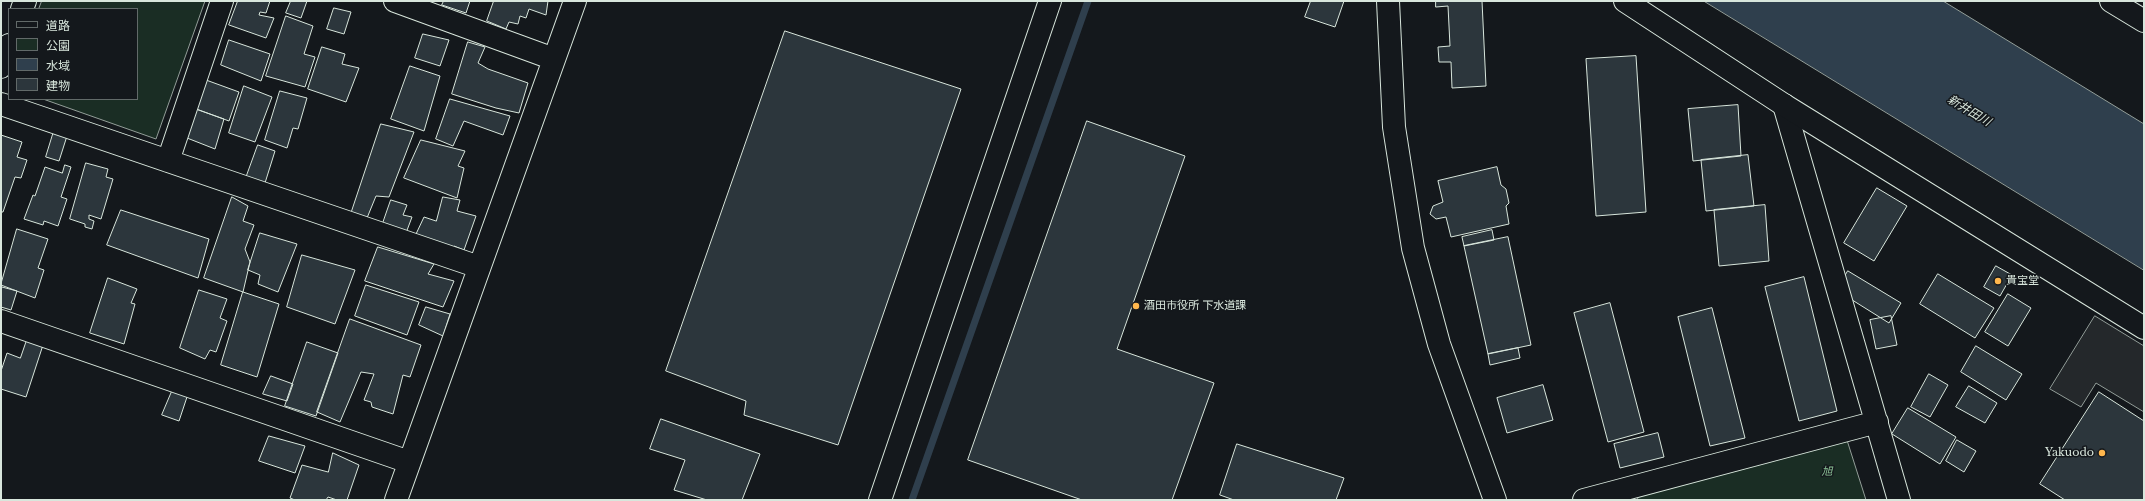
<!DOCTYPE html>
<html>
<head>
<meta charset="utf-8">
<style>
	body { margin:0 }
	#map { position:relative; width:2145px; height:501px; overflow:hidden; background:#14181c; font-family:"Libre Baskerville","Noto Sans JP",serif }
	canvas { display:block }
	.frame { position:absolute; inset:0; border:2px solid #d8e6dc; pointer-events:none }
	.legend { position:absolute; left:8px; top:8px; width:130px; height:92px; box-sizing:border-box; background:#14181c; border:1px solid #626a69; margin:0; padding:5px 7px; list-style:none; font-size:12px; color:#d8e6dc }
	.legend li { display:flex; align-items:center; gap:8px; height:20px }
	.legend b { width:20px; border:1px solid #626a69 }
</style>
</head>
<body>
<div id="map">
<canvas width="2145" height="501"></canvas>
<div class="frame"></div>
<ul class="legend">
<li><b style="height:5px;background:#14181c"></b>道路</li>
<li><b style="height:11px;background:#1a2d24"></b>公園</li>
<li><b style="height:11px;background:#2f3f4d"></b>水域</li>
<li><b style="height:11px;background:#2c363c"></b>建物</li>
</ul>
</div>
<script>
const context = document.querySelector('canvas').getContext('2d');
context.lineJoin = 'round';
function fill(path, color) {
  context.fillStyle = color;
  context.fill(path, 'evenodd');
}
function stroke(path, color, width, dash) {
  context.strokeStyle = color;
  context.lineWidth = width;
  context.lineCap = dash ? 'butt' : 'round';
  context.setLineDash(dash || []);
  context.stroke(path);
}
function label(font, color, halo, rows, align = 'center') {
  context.font = font + ' "Libre Baskerville","Noto Sans JP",serif';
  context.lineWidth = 3;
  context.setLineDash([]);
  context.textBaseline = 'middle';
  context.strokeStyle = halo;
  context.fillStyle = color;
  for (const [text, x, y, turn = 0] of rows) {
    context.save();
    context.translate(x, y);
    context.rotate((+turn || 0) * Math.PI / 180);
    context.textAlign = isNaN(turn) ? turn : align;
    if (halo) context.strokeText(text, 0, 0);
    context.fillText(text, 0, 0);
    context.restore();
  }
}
const green = new Path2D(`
	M 42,1 L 205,1 L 156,139 L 43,99 L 137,99 L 137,9 L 39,9 Z
	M 1846,437 L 1866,500 L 1638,500 L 1636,491 Z`);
fill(green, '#1a2d24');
stroke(green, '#939e99', 1);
const parking = new Path2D(`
	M 2095,316 L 2144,346 L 2144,412 L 2096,383 L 2081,407 L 2050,389 Z`);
fill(parking, '#24282b');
stroke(parking, '#939e99', 1);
const water = new Path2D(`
	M 1704,1 L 1943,1 L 2144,124 L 2144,270 Z`);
fill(water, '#2f3f4d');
stroke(water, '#939e99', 1);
stroke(new Path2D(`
	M 912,500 L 1088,1`), '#2f3f4d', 7);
const building = new Path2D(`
	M 238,1 L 270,1 L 266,13 L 260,12 L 259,15 L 274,18 L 266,38 L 229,25 Z
	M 291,1 L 307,1 L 301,18 L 286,13 Z
	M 444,1 L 470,1 L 466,13 L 442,5 Z
	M 494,1 L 548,1 L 546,15 L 529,9 L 526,18 L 520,16 L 518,24 L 509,22 L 506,29 L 487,21 Z
	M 1311,1 L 1344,1 L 1335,27 L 1305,17 Z
	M 1436,1 L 1482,1 L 1486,86 L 1452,88 L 1451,62 L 1439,62 L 1438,47 L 1450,46 L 1448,6 L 1436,7 Z
	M 334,8 L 351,12 L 344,34 L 327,29 Z
	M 286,16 L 313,26 L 304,54 L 315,57 L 305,87 L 266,76 Z
	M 785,31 L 961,89 L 838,445 L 744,415 L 746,401 L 666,371 Z
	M 423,34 L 449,40 L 440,66 L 415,58 Z
	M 229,40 L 270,54 L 261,81 L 221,65 Z
	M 468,42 L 485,47 L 478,63 L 488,69 L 528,83 L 519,113 L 496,108 L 452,94 Z
	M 322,47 L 345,54 L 342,64 L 359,68 L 346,102 L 308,89 Z
	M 1636,56 L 1646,212 L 1596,216 L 1586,59 Z
	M 410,66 L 440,76 L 424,131 L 391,119 Z
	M 206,80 L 239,92 L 229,121 L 196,109 Z
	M 244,86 L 272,97 L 255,142 L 229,133 Z
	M 280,91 L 307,98 L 298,129 L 293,128 L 287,148 L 265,140 Z
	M 450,99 L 510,116 L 503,135 L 464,121 L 453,146 L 436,139 Z
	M 1738,105 L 1741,156 L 1693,161 L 1688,109 Z
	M 196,109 L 224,119 L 215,149 L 187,138 Z
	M 1087,121 L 1185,156 L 1117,349 L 1214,383 L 1172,500 L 1082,500 L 968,460 Z
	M 381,124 L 414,132 L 389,197 L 376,196 L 367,218 L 351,214 Z
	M 54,131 L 67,136 L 59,161 L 46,157 Z
	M 1,135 L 22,142 L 17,157 L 27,160 L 21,178 L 15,177 L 3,212 L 1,212 Z
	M 421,140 L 465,151 L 458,166 L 464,168 L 457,198 L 404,178 Z
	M 258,145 L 275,151 L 265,183 L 246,178 Z
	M 1748,155 L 1754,206 L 1706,211 L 1701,160 Z
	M 86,163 L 108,169 L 106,177 L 113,179 L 101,219 L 89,215 L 89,219 L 94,221 L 92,229 L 85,227 L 85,224 L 70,219 Z
	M 65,165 L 71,167 L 61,197 L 67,199 L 58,226 L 44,221 L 43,225 L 24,219 L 33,195 L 35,196 L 45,167 L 62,173 Z
	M 1497,167 L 1501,185 L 1506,189 L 1509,203 L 1506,206 L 1509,224 L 1451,237 L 1446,217 L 1436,219 L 1430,214 L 1433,206 L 1443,202 L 1438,181 Z
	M 1877,188 L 1907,206 L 1874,261 L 1844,243 Z
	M 232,197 L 248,206 L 243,221 L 254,225 L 245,249 L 250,262 L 243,292 L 204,278 Z
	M 443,197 L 460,200 L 457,211 L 476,216 L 464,250 L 454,246 L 451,251 L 416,234 L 424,217 L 436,221 Z
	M 391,200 L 407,205 L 403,215 L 412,217 L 406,233 L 382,226 Z
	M 1765,205 L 1769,261 L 1719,266 L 1714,210 Z
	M 121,210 L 209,239 L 198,278 L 107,245 Z
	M 17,229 L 48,239 L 38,268 L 44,270 L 35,298 L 1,285 Z
	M 1492,230 L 1494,240 L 1464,246 L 1462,237 Z
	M 260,233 L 297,244 L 278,292 L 258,284 L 260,275 L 248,270 Z
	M 1508,237 L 1531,345 L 1488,354 L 1464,246 Z
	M 378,247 L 434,264 L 428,274 L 454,281 L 443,307 L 365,281 Z
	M 302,255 L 355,270 L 335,324 L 287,307 Z
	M 1996,266 L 2012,275 L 2000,296 L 1984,287 Z
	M 1848,271 L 1901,303 L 1889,323 L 1849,298 L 1842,281 Z
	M 1938,274 L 1994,308 L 1975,338 L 1920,304 Z
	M 1804,277 L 1837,411 L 1799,421 L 1765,287 Z
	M 108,278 L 137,289 L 131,303 L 135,304 L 124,344 L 90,333 Z
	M 366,285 L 419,302 L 407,335 L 355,316 Z
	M 2,287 L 17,291 L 11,310 L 1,307 Z
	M 199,290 L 227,299 L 220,318 L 227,321 L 216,352 L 210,350 L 205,359 L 180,348 Z
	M 243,292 L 279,304 L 257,377 L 221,365 Z
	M 2008,294 L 2031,308 L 2008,346 L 1985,332 Z
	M 1610,303 L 1644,432 L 1608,442 L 1574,313 Z
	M 426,307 L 450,314 L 443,336 L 419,325 Z
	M 1712,308 L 1745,438 L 1710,446 L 1678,317 Z
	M 1891,316 L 1897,345 L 1876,349 L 1870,320 Z
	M 350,319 L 421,345 L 410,377 L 403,375 L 393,414 L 372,407 L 371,402 L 364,400 L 374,374 L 361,372 L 340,422 L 317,412 Z
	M 27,340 L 43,345 L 26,397 L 1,389 L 1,371 L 7,353 L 20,358 Z
	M 307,342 L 338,353 L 316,416 L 285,406 Z
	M 1976,346 L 2022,374 L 2006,400 L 1961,372 Z
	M 1518,348 L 1520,358 L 1490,365 L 1488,354 Z
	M 1929,374 L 1948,385 L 1930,417 L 1911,407 Z
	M 271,376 L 293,384 L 287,401 L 263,394 Z
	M 1543,385 L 1553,420 L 1507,433 L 1497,398 Z
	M 1969,386 L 1997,403 L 1985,423 L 1956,407 Z
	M 173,389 L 188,394 L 179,421 L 162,415 Z
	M 2099,392 L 2144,421 L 2144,500 L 2065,500 L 2040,484 Z
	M 1908,408 L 1956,437 L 1940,464 L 1892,434 Z
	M 661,419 L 760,454 L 742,500 L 707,500 L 674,490 L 685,460 L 650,449 Z
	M 1658,433 L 1664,457 L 1620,468 L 1614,444 Z
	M 269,436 L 305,446 L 295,473 L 259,461 Z
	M 1957,440 L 1976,451 L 1964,472 L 1946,461 Z
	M 1237,444 L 1344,478 L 1336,500 L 1234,500 L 1220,495 Z
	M 333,453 L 359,465 L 347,500 L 337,500 L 328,497 L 326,500 L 295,500 L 290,498 L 302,465 L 328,472 Z`);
fill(building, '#2c363c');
stroke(building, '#d8e6dc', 1);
const minor = new Path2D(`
	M 395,1 L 554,59
	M 1388,1 L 1394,127 L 1413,248 L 1439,344 L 1495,500
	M 22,9 L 25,1
	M 1,67 L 9,45
	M 1,104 L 479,267
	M 1784,105 L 1899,500
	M 168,161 L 222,1
	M 1,321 L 409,462
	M 396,500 L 575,1
	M 880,500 L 1050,1
	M 1584,500 L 1877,422`);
const tertiary = new Path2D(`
	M 1625,1 L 1784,105 L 2144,328
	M 2111,1 L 2144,21`);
stroke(minor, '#d8e6dc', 24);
stroke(tertiary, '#d8e6dc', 24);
stroke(minor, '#14181c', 22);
stroke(tertiary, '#14181c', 22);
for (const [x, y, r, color] of [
	[1998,281,4,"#ffb74d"],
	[1136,306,4,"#ffb74d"],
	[2102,453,4,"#ffb74d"]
]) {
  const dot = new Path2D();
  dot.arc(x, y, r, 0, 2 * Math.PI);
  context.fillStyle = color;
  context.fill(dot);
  stroke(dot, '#14181c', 1.5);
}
label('11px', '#d8e6dc', '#14181c', [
	["貴宝堂",2006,281],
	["酒田市役所 下水道課",1144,306],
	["Yakuodo",2094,453,"right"]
], 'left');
label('italic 11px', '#8ac095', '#14181c', [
	["旭",1827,472]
]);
label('italic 12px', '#d8e6dc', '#14181c', [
	["新井田川",1969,111,31]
]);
</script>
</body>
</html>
